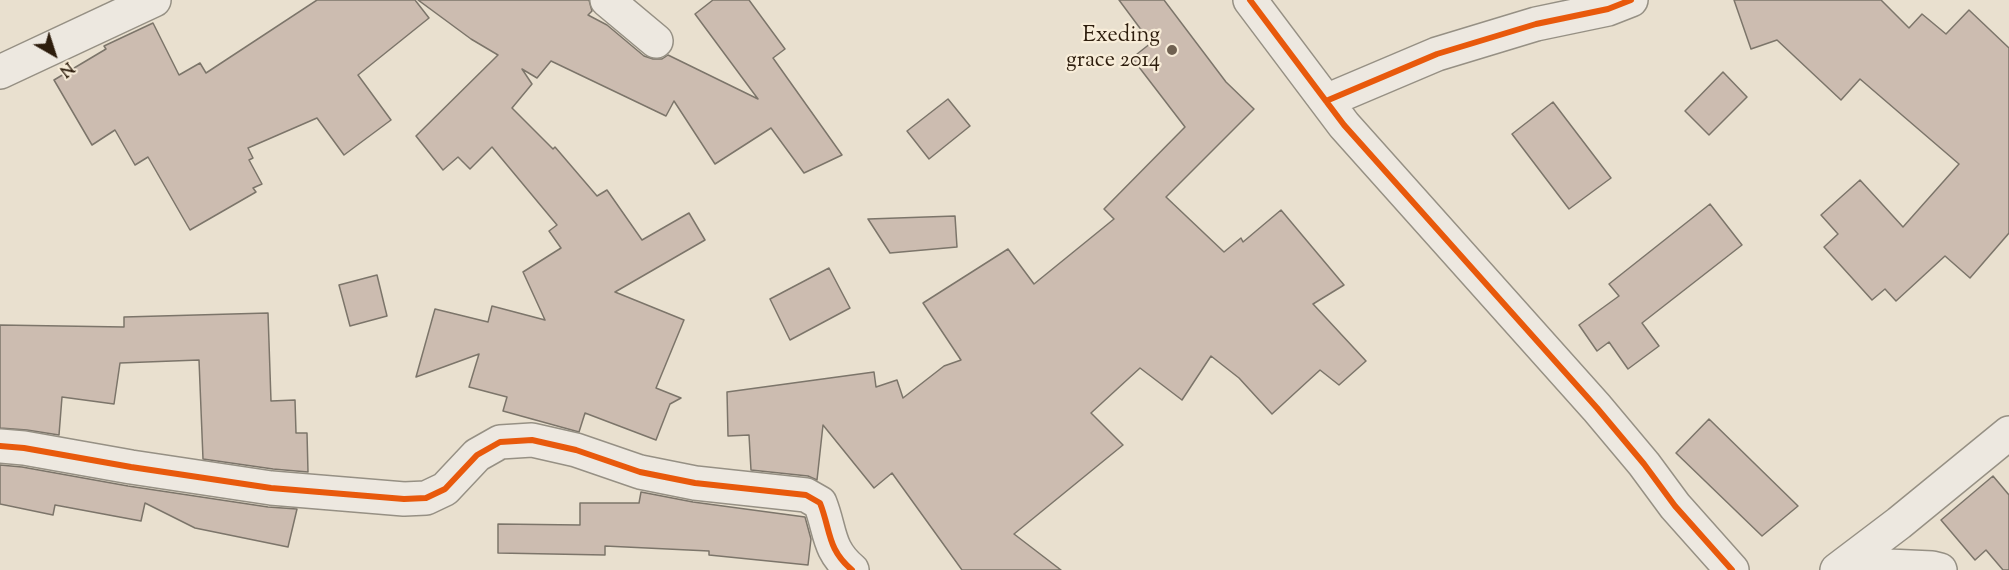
<!DOCTYPE html>
<html>
<head>
<meta charset="utf-8">
<style>
	body { margin:0 }
	#map { position:relative; width:2009px; height:570px; overflow:hidden; background:#e9e0cf; font-family:"Sorts Mill Goudy",serif }
	canvas { display:block }
	.north { position:absolute; left:24px; top:24px; width:60px; height:60px; -webkit-text-stroke:4px #f8edd9; paint-order:stroke; rotate:141deg; font-size:16px; font-weight:700; line-height:24px; text-align:center; color:#2d1d0d }
	.north::after { content:''; display:block; margin:auto; width:21px; height:27px; background:#2d1d0d; clip-path:polygon(50% 0,100% 100%,50% 72%,0 100%) }
</style>
</head>
<body>
<div id="map">
<canvas width="2009" height="570"></canvas>
<div class="north">N</div>
</div>
<script>
const context = document.querySelector('canvas').getContext('2d');
context.lineJoin = 'round';
function fill(path, color) {
  context.fillStyle = color;
  context.fill(path, 'evenodd');
}
function stroke(path, color, width, dash) {
  context.strokeStyle = color;
  context.lineWidth = width;
  context.lineCap = dash ? 'butt' : 'round';
  context.setLineDash(dash || []);
  context.stroke(path);
}
function label(font, color, halo, rows, align = 'center') {
  context.font = font + ' "Sorts Mill Goudy",serif';
  context.lineWidth = 4.5;
  context.setLineDash([]);
  context.textBaseline = 'middle';
  context.strokeStyle = halo;
  context.fillStyle = color;
  for (const [text, x, y, turn = 0] of rows) {
    context.save();
    context.translate(x, y);
    context.rotate((+turn || 0) * Math.PI / 180);
    context.textAlign = isNaN(turn) ? turn : align;
    if (halo) context.strokeText(text, 0, 0);
    context.fillText(text, 0, 0);
    context.restore();
  }
}
const building = new Path2D(`
	M 317,0 L 415,0 L 429,18 L 358,75 L 391,120 L 344,155 L 317,118 L 248,148 L 253,158 L 249,160 L 262,184 L 253,188 L 256,192 L 190,230 L 148,157 L 135,165 L 115,130 L 92,145 L 54,80 L 106,49 L 104,46 L 153,23 L 179,75 L 200,63 L 206,73 Z
	M 418,0 L 589,0 L 592,11 L 588,15 L 607,25 L 644,56 L 653,59 L 662,59 L 668,55 L 758,99 L 695,14 L 713,0 L 749,0 L 785,49 L 773,58 L 842,155 L 804,173 L 771,128 L 715,164 L 674,101 L 666,116 L 551,61 L 537,78 L 522,69 L 532,84 L 512,108 L 553,149 L 555,147 L 597,196 L 607,190 L 642,240 L 689,213 L 705,240 L 615,292 L 684,320 L 656,388 L 681,398 L 670,404 L 656,440 L 585,413 L 579,432 L 503,411 L 507,397 L 469,387 L 479,354 L 416,377 L 435,309 L 488,322 L 492,306 L 545,320 L 523,272 L 561,248 L 549,231 L 557,225 L 492,147 L 470,169 L 458,157 L 443,170 L 416,136 L 498,55 L 471,39 Z
	M 1119,0 L 1164,0 L 1226,82 L 1254,109 L 1166,197 L 1224,252 L 1241,238 L 1243,242 L 1281,210 L 1344,285 L 1313,304 L 1366,361 L 1339,385 L 1320,370 L 1272,414 L 1239,378 L 1211,356 L 1182,400 L 1140,368 L 1091,413 L 1123,445 L 1014,534 L 1061,570 L 962,570 L 892,473 L 874,488 L 823,425 L 817,480 L 808,476 L 751,470 L 749,435 L 728,436 L 727,392 L 874,372 L 876,387 L 897,380 L 903,398 L 944,366 L 961,360 L 923,303 L 1008,249 L 1034,284 L 1114,219 L 1104,209 L 1185,127 L 1132,58 L 1151,43 Z
	M 1734,0 L 1881,0 L 1909,28 L 1922,14 L 1946,34 L 1969,10 L 2009,48 L 2009,233 L 1970,278 L 1945,256 L 1896,301 L 1885,289 L 1872,300 L 1824,247 L 1838,234 L 1821,215 L 1860,180 L 1903,227 L 1959,164 L 1860,79 L 1841,100 L 1777,40 L 1751,49 Z
	M 1723,72 L 1747,97 L 1709,135 L 1685,111 Z
	M 948,99 L 970,126 L 929,159 L 907,131 Z
	M 1553,102 L 1611,178 L 1569,209 L 1512,134 Z
	M 1710,204 L 1742,245 L 1642,323 L 1659,346 L 1628,369 L 1609,342 L 1597,351 L 1579,325 L 1619,296 L 1609,284 Z
	M 955,216 L 957,247 L 890,253 L 868,219 Z
	M 829,268 L 850,308 L 790,340 L 770,299 Z
	M 377,275 L 387,316 L 350,326 L 339,285 Z
	M 268,313 L 271,401 L 295,400 L 296,433 L 307,433 L 308,472 L 273,469 L 203,459 L 199,360 L 120,363 L 114,404 L 62,397 L 59,435 L 27,430 L 0,428 L 0,325 L 124,327 L 124,317 Z
	M 1709,419 L 1798,506 L 1762,536 L 1676,453 Z
	M 0,465 L 22,467 L 128,486 L 268,507 L 297,509 L 288,547 L 195,528 L 145,503 L 141,521 L 55,505 L 53,515 L 0,504 Z
	M 1993,476 L 2009,495 L 2009,570 L 2003,570 L 1986,550 L 1975,560 L 1941,520 Z
	M 641,492 L 693,502 L 805,517 L 811,539 L 808,565 L 709,555 L 709,551 L 605,546 L 605,555 L 498,553 L 498,524 L 580,525 L 580,503 L 639,503 Z`);
fill(building, '#ccbcb0');
stroke(building, '#7c756a', 1.5);
const minor = new Path2D(`
	M 607,0 L 656,41
	M 1250,0 L 1344,125 L 1597,408 L 1644,464 L 1675,506 L 1732,570
	M 0,72 L 154,0
	M 1326,101 L 1437,54 L 1536,24 L 1608,9 L 1631,0
	M 0,446 L 24,448 L 131,467 L 271,488 L 404,499 L 426,498 L 445,489 L 477,455 L 500,442 L 532,440 L 576,450 L 640,472 L 695,483 L 806,495 L 820,503 C 831,531 827,549 852,570
	M 1845,564 L 1932,568 L 1940,570
	M 1837,570 L 1899,523 L 2009,433`);
stroke(minor, '#969084', 36);
stroke(minor, '#ede8e0', 33);
stroke(new Path2D(`
	M 1250,0 L 1344,125 L 1597,408 L 1644,464 L 1675,506 L 1732,570
	M 1326,101 L 1437,54 L 1536,24 L 1608,9 L 1631,0
	M 0,446 L 24,448 L 131,467 L 271,488 L 404,499 L 426,498 L 445,489 L 477,455 L 500,442 L 532,440 L 576,450 L 640,472 L 695,483 L 806,495 L 820,503 C 831,531 827,549 852,570`), '#e8590c', 6);
for (const [x, y, r, color] of [
	[1172,50,6,"#6f6151"]
]) {
  const dot = new Path2D();
  dot.arc(x, y, r, 0, 2 * Math.PI);
  context.fillStyle = color;
  context.fill(dot);
  stroke(dot, '#f8edd9', 2);
}
label('22px', '#2d1d0d', '#f8edd9', [
	["Exeding",1160,37],
	["grace 2014",1160,62]
], 'right');
</script>
</body>
</html>
